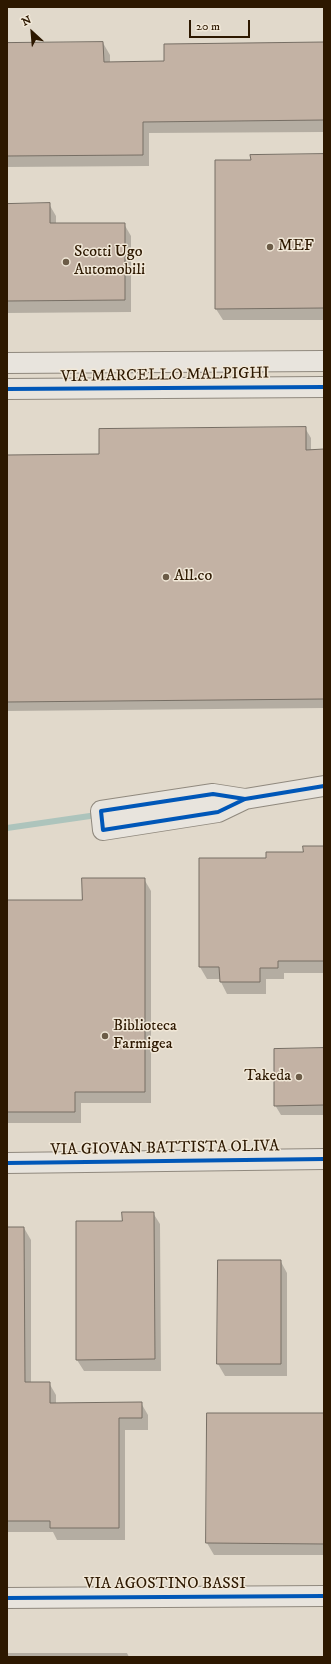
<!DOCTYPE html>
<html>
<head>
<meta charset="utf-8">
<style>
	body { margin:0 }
	#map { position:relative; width:331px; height:1664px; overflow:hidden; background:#e1d9cb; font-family:"IM FELL DW Pica",serif }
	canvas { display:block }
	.frame { position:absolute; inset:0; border:8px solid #2d1800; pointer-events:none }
	.north { position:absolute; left:12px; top:12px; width:40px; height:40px; -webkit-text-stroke:3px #f1e8d8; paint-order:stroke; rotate:334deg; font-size:11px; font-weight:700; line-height:16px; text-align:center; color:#2d1800 }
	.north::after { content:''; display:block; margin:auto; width:14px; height:18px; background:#2d1800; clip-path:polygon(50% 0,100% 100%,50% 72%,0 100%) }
	.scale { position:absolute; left:189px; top:20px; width:61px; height:18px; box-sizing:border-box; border:2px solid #2d1800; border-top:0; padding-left:5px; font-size:12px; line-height:14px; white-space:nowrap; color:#2d1800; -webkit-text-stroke:3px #f1e8d8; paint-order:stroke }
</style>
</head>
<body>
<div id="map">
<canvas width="331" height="1664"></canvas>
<div class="frame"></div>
<div class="north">N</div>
<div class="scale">20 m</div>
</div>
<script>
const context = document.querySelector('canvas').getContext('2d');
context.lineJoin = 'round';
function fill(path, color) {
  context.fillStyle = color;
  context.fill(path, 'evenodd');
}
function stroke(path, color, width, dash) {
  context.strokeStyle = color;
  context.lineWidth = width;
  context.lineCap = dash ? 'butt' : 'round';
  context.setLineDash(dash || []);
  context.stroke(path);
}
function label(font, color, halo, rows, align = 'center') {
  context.font = font + ' "IM FELL DW Pica",serif';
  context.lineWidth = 3;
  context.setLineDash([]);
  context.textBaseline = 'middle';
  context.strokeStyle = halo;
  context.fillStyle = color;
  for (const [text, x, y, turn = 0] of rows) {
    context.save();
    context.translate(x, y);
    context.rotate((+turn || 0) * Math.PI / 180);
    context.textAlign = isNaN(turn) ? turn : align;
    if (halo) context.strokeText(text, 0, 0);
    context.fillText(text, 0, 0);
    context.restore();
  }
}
fill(new Path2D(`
	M 103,43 L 110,55 L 110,62 L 165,62 L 324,43 L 324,132 L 149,133 L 149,166 L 7,167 L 7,44 Z
	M 324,156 L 324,320 L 223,320 L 216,309 L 252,161 Z
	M 49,204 L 56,216 L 56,224 L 124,224 L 131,236 L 131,312 L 7,313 L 7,205 Z
	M 305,428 L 311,438 L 311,451 L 324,450 L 324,708 L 7,711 L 7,456 L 100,455 Z
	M 324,847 L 324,973 L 284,973 L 284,979 L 266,979 L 266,994 L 227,994 L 221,982 L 221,979 L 207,979 L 200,967 L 267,859 L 304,853 Z
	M 144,879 L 151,891 L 151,1103 L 81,1103 L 81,1123 L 7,1123 L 7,901 L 83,901 Z
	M 324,1049 L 324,1115 L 281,1115 L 275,1105 Z
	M 153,1213 L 160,1224 L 161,1371 L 84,1371 L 77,1360 L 123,1222 Z
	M 7,1228 L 24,1228 L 31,1240 L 31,1383 L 49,1383 L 56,1395 L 56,1404 L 141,1403 L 148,1415 L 148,1430 L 125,1430 L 125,1540 L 57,1540 L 53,1532 L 7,1532 Z
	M 281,1262 L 287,1273 L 287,1376 L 225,1376 L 218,1364 Z
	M 208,1414 L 324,1414 L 324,1555 L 214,1555 L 207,1543 Z
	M 7,1653 L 127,1653 L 129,1657 L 7,1657 Z`), '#0003');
stroke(new Path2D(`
	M 7,828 L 90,816`), '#adc4bc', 6);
const building = new Path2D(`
	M 103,42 L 104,62 L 164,61 L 164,44 L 324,42 L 324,120 L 143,122 L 143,155 L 7,156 L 7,43 Z
	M 324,154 L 324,308 L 215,309 L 215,160 L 251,160 L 250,155 Z
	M 50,203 L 50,223 L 125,223 L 125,300 L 7,301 L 7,204 Z
	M 306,427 L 306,450 L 324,449 L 324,699 L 7,702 L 7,455 L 99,454 L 99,429 Z
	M 303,846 L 324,846 L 324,961 L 278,961 L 278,968 L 260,968 L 260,982 L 220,982 L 219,967 L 199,967 L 199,858 L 266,858 L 266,852 L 303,852 Z
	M 82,878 L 145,878 L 145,1092 L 75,1092 L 75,1112 L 7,1112 L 7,900 L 82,900 Z
	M 324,1048 L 324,1105 L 274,1106 L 274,1049 Z
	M 122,1212 L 154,1212 L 155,1359 L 76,1360 L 76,1221 L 122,1221 Z
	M 7,1227 L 24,1227 L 25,1382 L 50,1382 L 50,1403 L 142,1402 L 142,1418 L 119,1418 L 119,1528 L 50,1528 L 50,1521 L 7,1521 Z
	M 218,1260 L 281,1260 L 281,1364 L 217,1364 Z
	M 207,1413 L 324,1413 L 324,1544 L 206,1543 Z`);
fill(building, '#c3b2a4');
stroke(building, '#766e64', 1);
const street = new Path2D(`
	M 7,363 L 324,361
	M 7,389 L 324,387
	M 245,799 L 218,812 L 103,830 L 101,811 L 213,794 L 245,799 L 324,786
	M 7,1163 L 324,1159
	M 7,1598 L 324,1596`);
stroke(street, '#90897e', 22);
stroke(street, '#e8e4dd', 20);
stroke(new Path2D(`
	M 7,389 L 324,387
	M 245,799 L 218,812 L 103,830 L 101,811 L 213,794 L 245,799 L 324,786
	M 7,1163 L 324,1159
	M 7,1598 L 324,1596`), '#0057b8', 4);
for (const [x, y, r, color] of [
	[270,247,4,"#6c5c47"],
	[66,262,4,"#6c5c47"],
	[166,577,4,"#6c5c47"],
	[105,1036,4,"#6c5c47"],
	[299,1077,4,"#6c5c47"]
]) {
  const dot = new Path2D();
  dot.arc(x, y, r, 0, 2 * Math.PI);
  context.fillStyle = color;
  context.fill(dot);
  stroke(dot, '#f1e8d8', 1.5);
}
label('16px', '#2d1800', '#f1e8d8', [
	["MEF",278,247],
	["Scotti Ugo",74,253],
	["Automobili",74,271],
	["All.co",174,577],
	["Biblioteca",113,1027],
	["Farmigea",113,1045],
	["Takeda",291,1077,"right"]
], 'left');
label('16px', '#2d1800', '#f1e8d8', [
	["VIA MARCELLO MALPIGHI",165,376,-1],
	["VIA GIOVAN BATTISTA OLIVA",165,1149,-1],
	["VIA AGOSTINO BASSI",165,1585]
]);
</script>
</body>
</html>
